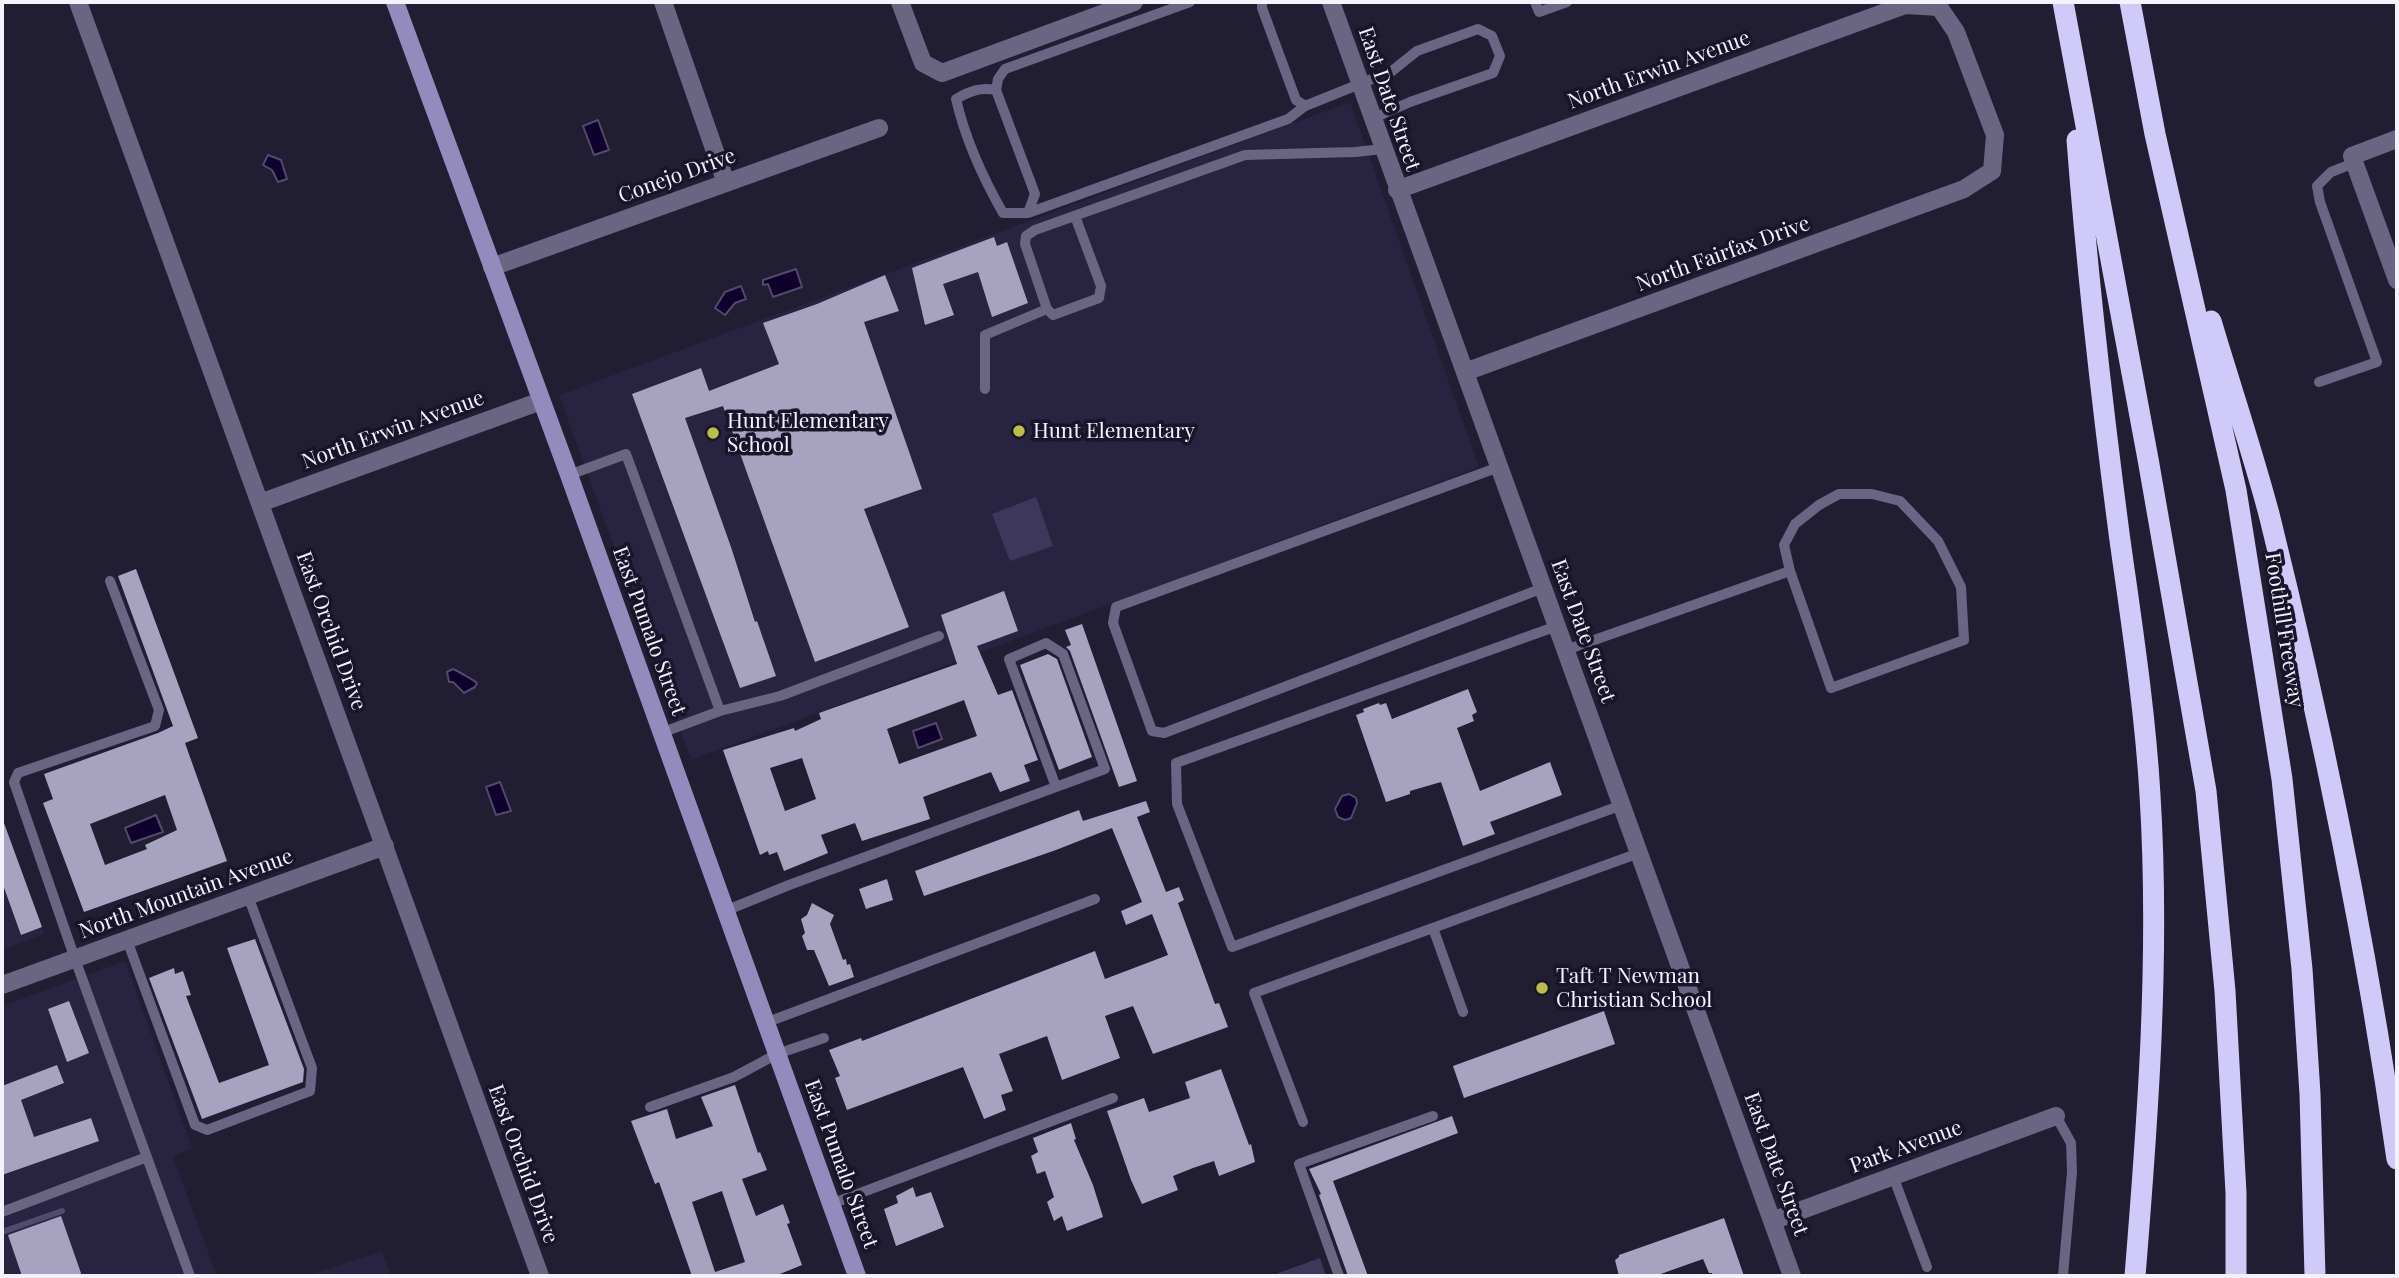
<!DOCTYPE html>
<html>
<head>
<meta charset="utf-8">
<style>
	body { margin:0 }
	#map { position:relative; width:2399px; height:1278px; overflow:hidden; background:#211d33; font-family:"Playfair Display",serif }
	canvas { display:block }
	.frame { position:absolute; inset:0; border:4px solid #f3f2fe; pointer-events:none }
</style>
</head>
<body>
<div id="map">
<canvas width="2399" height="1278"></canvas>
<div class="frame"></div>
</div>
<script>
const context = document.querySelector('canvas').getContext('2d');
context.lineJoin = 'round';
function fill(path, color) {
  context.fillStyle = color;
  context.fill(path, 'evenodd');
}
function stroke(path, color, width, dash) {
  context.strokeStyle = color;
  context.lineWidth = width;
  context.lineCap = dash ? 'butt' : 'round';
  context.setLineDash(dash || []);
  context.stroke(path);
}
function label(font, color, halo, rows, align = 'center') {
  context.font = font + ' "Playfair Display",serif';
  context.lineWidth = 7;
  context.setLineDash([]);
  context.textBaseline = 'middle';
  context.strokeStyle = halo;
  context.fillStyle = color;
  for (const [text, x, y, turn = 0] of rows) {
    context.save();
    context.translate(x, y);
    context.rotate((+turn || 0) * Math.PI / 180);
    context.textAlign = isNaN(turn) ? turn : align;
    if (halo) context.strokeText(text, 0, 0);
    context.fillText(text, 0, 0);
    context.restore();
  }
}
fill(new Path2D(`
	M 1350,102 L 1479,467 L 691,760 L 559,395 Z
	M 2,818 L 44,934 L 2,950 Z
	M 125,961 L 192,1148 L 173,1157 L 217,1276 L 2,1276 L 2,1006 Z
	M 382,1251 L 391,1276 L 305,1276 Z`), '#282340');
fill(new Path2D(`
	M 1036,497 L 1053,546 L 1010,561 L 992,514 Z
	M 1320,1258 L 1326,1276 L 1270,1276 Z`), '#3d375c');
const water = new Path2D(`
	M 598,120 L 609,150 L 594,155 L 583,126 Z
	M 268,155 L 281,160 L 287,179 L 278,182 L 272,170 L 263,165 Z
	M 796,269 L 802,287 L 773,297 L 768,284 L 763,285 L 763,280 Z
	M 741,286 L 746,299 L 735,303 L 725,315 L 715,308 L 725,292 Z
	M 453,669 C 456,670 475,681 477,683 L 475,687 L 464,693 L 453,682 L 449,682 L 447,672 Z
	M 936,723 L 942,739 L 918,748 L 913,731 Z
	M 500,782 L 511,811 L 496,815 L 486,787 Z
	M 1349,794 L 1356,798 L 1357,803 L 1351,818 L 1345,820 L 1338,817 L 1335,809 L 1342,796 Z
	M 156,815 L 163,832 L 131,843 L 125,828 Z`);
fill(water, '#0f012d');
stroke(water, '#53496c', 2);
stroke(new Path2D(`
	M 2,1232 L 62,1211`), '#53496c', 6);
fill(new Path2D(`
	M 994,237 L 997,246 L 1007,242 L 1028,303 L 992,317 L 978,272 L 943,284 L 954,315 L 925,325 L 912,268 Z
	M 885,275 L 899,311 L 864,322 L 922,489 L 864,509 L 909,627 L 815,662 L 723,406 L 685,418 L 731,547 L 755,622 L 757,621 L 776,676 L 740,688 L 632,394 L 701,368 L 709,391 L 779,364 L 763,323 L 817,304 Z
	M 136,569 L 198,738 L 185,743 L 227,861 L 84,912 L 43,803 L 53,799 L 44,774 L 158,733 L 173,726 L 118,576 ZM 165,795 L 177,830 L 145,845 L 147,849 L 105,865 L 90,824 Z
	M 1004,591 L 1018,631 L 977,646 L 998,695 L 1012,690 L 1038,760 L 1024,765 L 1030,781 L 1000,792 L 991,772 L 923,797 L 930,819 L 862,841 L 855,823 L 821,835 L 828,853 L 784,871 L 777,852 L 769,855 L 768,851 L 760,855 L 723,750 L 794,728 L 795,731 L 821,719 L 819,713 L 957,664 L 941,615 ZM 964,700 L 977,736 L 899,764 L 887,729 ZM 802,758 L 816,799 L 785,811 L 770,768 Z
	M 1082,624 L 1137,781 L 1119,787 L 1070,651 L 1066,647 L 1071,645 L 1065,630 Z
	M 1048,654 L 1057,659 L 1092,757 L 1059,770 L 1020,665 Z
	M 1468,689 L 1477,712 L 1472,715 L 1474,721 L 1457,728 L 1480,791 L 1550,762 L 1562,795 L 1490,822 L 1495,834 L 1463,846 L 1441,782 L 1410,791 L 1410,794 L 1386,802 L 1356,715 L 1364,712 L 1363,709 L 1379,703 L 1380,705 L 1386,703 L 1392,719 Z
	M 1146,801 L 1150,812 L 1137,817 L 1166,892 L 1179,887 L 1184,900 L 1178,903 L 1215,1004 L 1219,1003 L 1228,1027 L 1153,1054 L 1133,1006 L 1105,1016 L 1120,1058 L 1062,1080 L 1047,1036 L 999,1054 L 1013,1091 L 1001,1095 L 1006,1110 L 984,1119 L 963,1067 L 847,1110 L 835,1078 L 840,1076 L 829,1050 L 861,1038 L 862,1041 L 1095,951 L 1105,979 L 1168,955 L 1152,914 L 1126,925 L 1121,911 L 1142,902 L 1112,828 L 1056,850 L 924,896 L 915,871 L 1079,810 L 1083,821 Z
	M 4,823 L 42,927 L 21,935 L 2,882 L 2,824 Z
	M 887,879 L 893,900 L 866,909 L 859,889 Z
	M 812,903 L 834,915 L 830,924 L 843,960 L 846,959 L 847,965 L 850,964 L 854,977 L 829,986 L 814,950 L 807,950 L 802,936 L 805,933 L 801,919 L 807,915 Z
	M 255,939 L 304,1069 L 303,1082 L 202,1119 L 149,978 L 174,968 L 175,974 L 183,971 L 191,995 L 186,996 L 219,1083 L 269,1065 L 227,948 Z
	M 69,1001 L 89,1053 L 67,1062 L 48,1009 Z
	M 1604,1011 L 1615,1044 L 1464,1098 L 1453,1066 Z
	M 57,1065 L 64,1083 L 21,1100 L 34,1137 L 91,1118 L 99,1141 L 2,1175 L 2,1086 Z
	M 1221,1069 L 1249,1145 L 1251,1144 L 1255,1162 L 1219,1176 L 1214,1161 L 1193,1168 L 1173,1176 L 1178,1190 L 1142,1204 L 1131,1180 L 1107,1111 L 1144,1098 L 1149,1112 L 1190,1098 L 1185,1082 Z
	M 735,1085 L 758,1153 L 760,1152 L 767,1170 L 742,1179 L 756,1216 L 783,1204 L 790,1223 L 787,1224 L 802,1265 L 775,1276 L 692,1276 L 659,1182 L 655,1184 L 631,1121 L 667,1109 L 676,1139 L 713,1126 L 701,1097 ZM 722,1191 L 745,1262 L 715,1272 L 692,1202 Z
	M 1452,1116 L 1458,1133 L 1333,1181 L 1368,1276 L 1348,1276 L 1319,1195 L 1321,1194 L 1309,1169 Z
	M 1071,1123 L 1076,1139 L 1074,1140 L 1093,1185 L 1103,1217 L 1067,1231 L 1062,1216 L 1054,1221 L 1047,1202 L 1054,1197 L 1045,1171 L 1037,1174 L 1031,1156 L 1038,1152 L 1033,1138 Z
	M 913,1187 L 916,1197 L 931,1192 L 944,1227 L 896,1246 L 884,1209 L 898,1203 L 896,1196 Z
	M 61,1216 L 82,1276 L 22,1276 L 8,1235 Z
	M 1724,1218 L 1744,1276 L 1713,1276 L 1712,1273 L 1709,1273 L 1703,1259 L 1655,1276 L 1619,1276 L 1615,1260 L 1619,1257 L 1619,1255 Z`), '#a6a2c0');
stroke(new Path2D(`
	M 1262,2 L 1262,8 L 1296,100 L 1305,106 L 1392,71 L 1417,51 L 1478,29 L 1492,36 L 1500,56 L 1493,73 L 1410,102 L 1372,119
	M 1535,2 L 1539,12 L 1567,2
	M 996,90 C 980,87 970,91 956,99 C 965,138 983,178 1003,213 L 1028,213 L 1035,194 L 996,90 L 998,79 L 1005,69 L 1190,2
	M 1028,213 L 1288,119 L 1305,106
	M 1075,216 L 1101,286 L 1099,298 L 1053,315 L 1047,309 L 1025,244 L 1026,236 L 1035,230 L 1245,155 L 1355,152 L 1383,149
	M 2319,382 L 2377,362 L 2320,202 L 2317,186 L 2331,172 L 2354,163
	M 985,389 L 985,335 L 1047,309
	M 1499,467 L 1116,607 L 1113,623 L 1152,731 L 1164,733 L 1543,588
	M 569,475 L 626,454 L 720,711 L 661,733
	M 110,581 L 159,710 L 155,726 L 18,773 L 14,782 L 75,959 L 190,1276
	M 1557,626 L 1176,763 L 1177,804 L 1232,947 L 1622,805
	M 1566,650 L 1790,571 L 1831,688 L 1964,640 L 1961,587 L 1938,541 L 1900,501 L 1872,494 L 1839,494 L 1819,505 L 1795,524 L 1784,545 L 1790,571
	M 720,711 L 780,696 L 939,636
	M 725,911 L 789,885 L 1105,769 L 1063,654 L 1046,643 L 1009,659 L 1056,787
	M 1433,928 L 1463,1012
	M 127,940 L 195,1125 L 207,1130 L 310,1091 L 312,1068 L 248,896
	M 765,1023 L 1095,899
	M 650,1107 L 734,1077 L 777,1054 L 824,1038
	M 2056,1116 L 2071,1143 L 2072,1172 L 2063,1276
	M 1303,1122 L 1254,993 L 1639,853
	M 1893,1176 L 1927,1267
	M 831,1204 L 1113,1098
	M 2,1212 L 147,1157
	M 1339,1276 L 1299,1164 L 1433,1116`), '#696583', 10);
stroke(new Path2D(`
	M 78,2 L 540,1276
	M 663,2 L 726,183
	M 900,2 L 923,63 L 942,73 L 1134,2
	M 1331,2 L 1792,1276
	M 2397,139 L 2352,156 L 2397,280
	M 1397,190 L 1905,5 L 1939,7 L 1956,32 L 1995,135 L 1992,171 L 1964,189 L 1465,372
	M 492,267 L 879,128
	M 260,503 L 541,401
	M 2,985 L 385,846
	M 1772,1221 L 2056,1116`), '#696583', 18);
stroke(new Path2D(`
	M 395,2 L 569,475 L 857,1276`), '#928bbc', 18);
stroke(new Path2D(`
	M 2063,2 L 2148,459 L 2206,791 L 2225,991 L 2236,1193 L 2236,1276
	M 2130,2 L 2155,134 L 2236,490 L 2282,779 L 2302,969 L 2310,1094 L 2315,1276
	M 2077,140 C 2087,272 2102,403 2119,533 C 2131,620 2145,708 2150,795 C 2160,955 2148,1117 2135,1276
	M 2211,321 C 2230,385 2252,450 2269,514 C 2322,727 2366,942 2397,1159`), '#cfcaf7', 21);
for (const [x, y, r, color] of [
	[1019,431,7,"#bdbf43"],
	[713,433,7,"#bdbf43"],
	[1542,988,7,"#bdbf43"]
]) {
  const dot = new Path2D();
  dot.arc(x, y, r, 0, 2 * Math.PI);
  context.fillStyle = color;
  context.fill(dot);
  stroke(dot, '#181429', 2.5);
}
label('21px', '#f3f2fe', '#181429', [
	["North Erwin Avenue",1659,70,-20],
	["East Date Street",1389,99,71],
	["Conejo Drive",677,176,-20],
	["North Fairfax Drive",1723,254,-20],
	["North Erwin Avenue",393,430,-20],
	["Foothill Freeway",2284,630,81],
	["East Orchid Drive",331,631,70],
	["East Pumalo Street",649,631,70],
	["East Date Street",1583,631,70],
	["North Mountain Avenue",186,894,-20],
	["Park Avenue",1906,1147,-20],
	["East Orchid Drive",523,1164,70],
	["East Pumalo Street",841,1164,70],
	["East Date Street",1776,1164,70]
]);
label('21px', '#f3f2fe', '#181429', [
	["Hunt Elementary",727,421],
	["School",727,445],
	["Hunt Elementary",1033,431],
	["Taft T Newman",1556,976],
	["Christian School",1556,1000]
], 'left');
</script>
</body>
</html>
